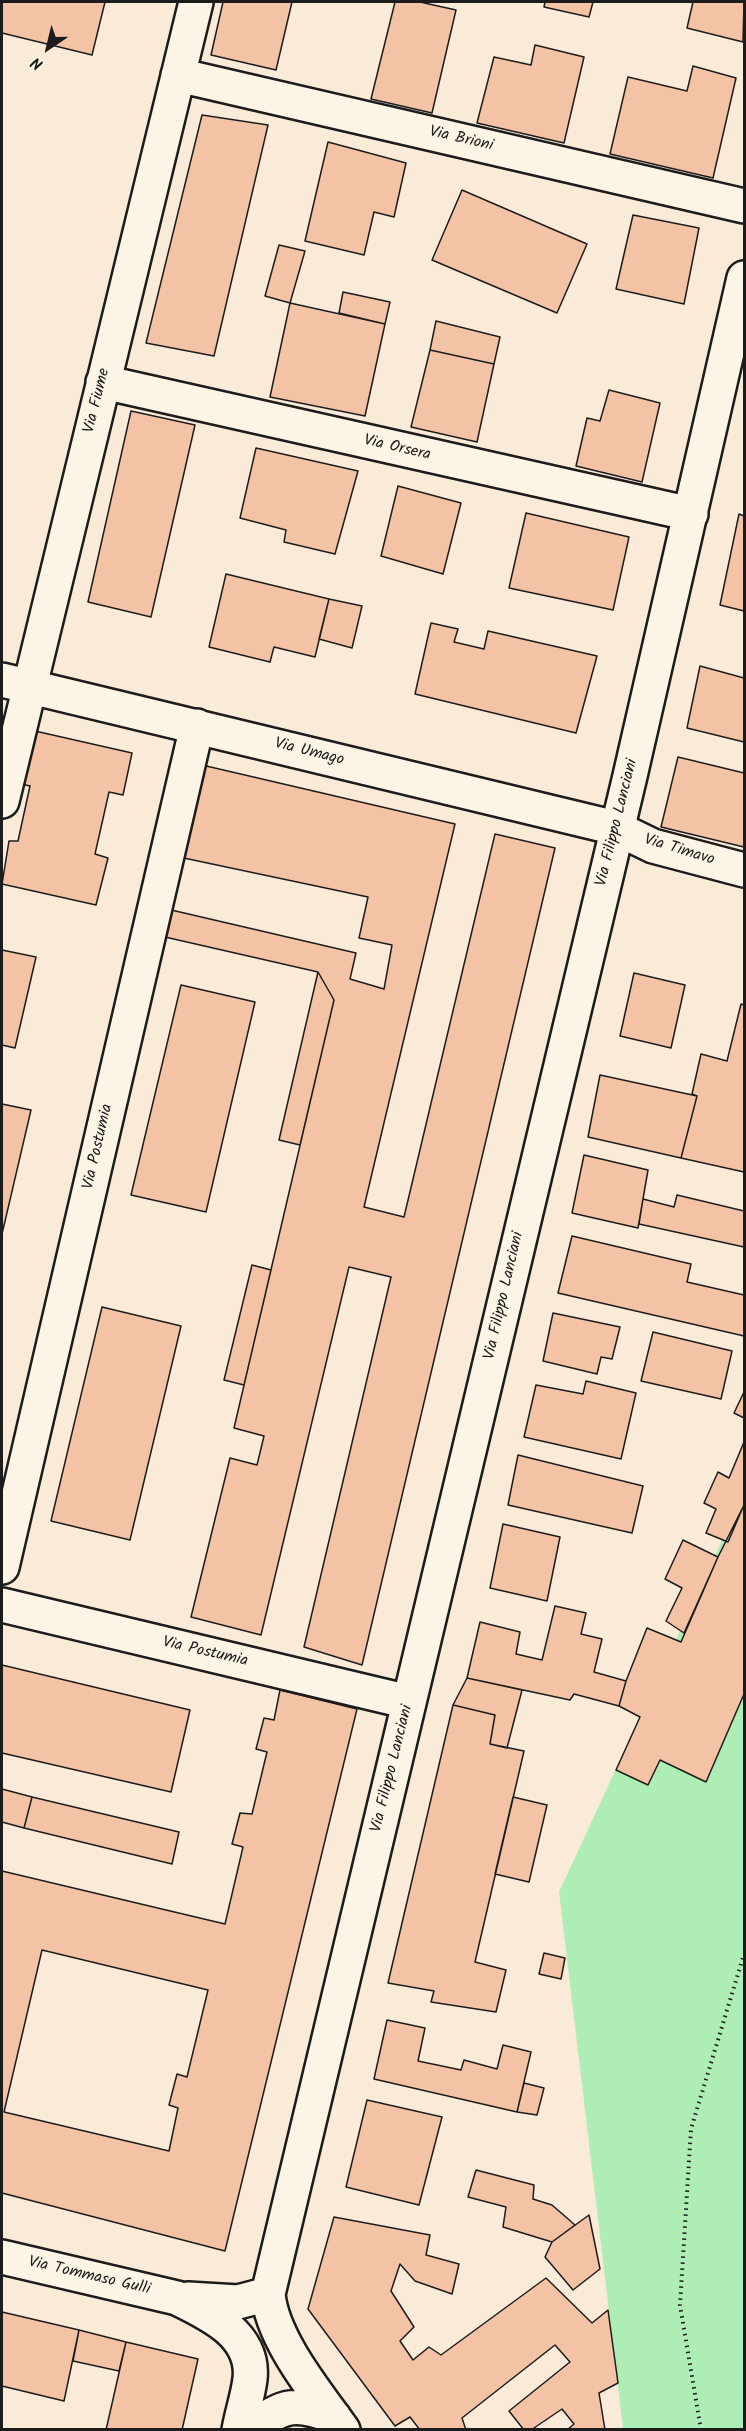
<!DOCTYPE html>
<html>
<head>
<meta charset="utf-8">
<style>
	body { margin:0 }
	#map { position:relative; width:746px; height:2431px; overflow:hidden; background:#faebd8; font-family:Kalam,sans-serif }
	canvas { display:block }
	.frame { position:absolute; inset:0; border:3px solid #1c1c1c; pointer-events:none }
	.north { position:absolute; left:18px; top:18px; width:60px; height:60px; -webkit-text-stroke:4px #fcf5e5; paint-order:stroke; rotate:215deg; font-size:16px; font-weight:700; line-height:24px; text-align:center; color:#1c1c1c }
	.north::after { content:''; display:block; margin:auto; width:21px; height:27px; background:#1c1c1c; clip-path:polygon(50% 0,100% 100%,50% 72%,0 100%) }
</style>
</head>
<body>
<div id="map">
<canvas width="746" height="2431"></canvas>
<div class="frame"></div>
<div class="north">N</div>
</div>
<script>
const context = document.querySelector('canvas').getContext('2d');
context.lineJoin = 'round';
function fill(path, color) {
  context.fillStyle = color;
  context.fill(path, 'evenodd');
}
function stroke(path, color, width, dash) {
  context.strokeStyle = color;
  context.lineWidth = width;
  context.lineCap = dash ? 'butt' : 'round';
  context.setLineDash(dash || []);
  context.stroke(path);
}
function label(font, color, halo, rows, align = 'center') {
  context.font = font + ' Kalam,sans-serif';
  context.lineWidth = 4.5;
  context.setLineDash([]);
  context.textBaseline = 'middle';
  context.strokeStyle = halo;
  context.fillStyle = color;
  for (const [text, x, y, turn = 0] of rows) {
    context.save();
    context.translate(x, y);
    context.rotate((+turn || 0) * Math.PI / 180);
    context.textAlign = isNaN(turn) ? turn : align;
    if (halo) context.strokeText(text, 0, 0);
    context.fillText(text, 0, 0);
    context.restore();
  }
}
fill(new Path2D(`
	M 744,1493 L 744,2429 L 623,2429 L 559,1892 Z`), '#aeeeb6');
const building = new Path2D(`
	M 2,2 L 105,2 L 92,55 L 2,33 Z
	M 223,2 L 292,2 L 276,70 L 211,55 Z
	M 395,2 L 420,2 L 456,10 L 432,113 L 371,99 Z
	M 545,2 L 593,2 L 589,17 L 544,7 Z
	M 693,2 L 744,2 L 743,42 L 687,28 Z
	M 535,45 L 584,57 L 564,143 L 477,123 L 494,57 L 531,65 Z
	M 693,66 L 736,78 L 713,178 L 610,154 L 628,77 L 687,91 Z
	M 202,115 L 268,125 L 214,356 L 146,343 Z
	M 328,142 L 406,163 L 394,217 L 374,212 L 364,255 L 305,241 Z
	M 462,190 L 587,244 L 557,313 L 432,260 Z
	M 633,215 L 699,228 L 684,304 L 616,289 Z
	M 279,245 L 305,251 L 290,303 L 265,296 Z
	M 343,292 L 390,302 L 385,324 L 339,313 Z
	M 290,303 L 385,324 L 365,416 L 270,397 Z
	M 436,321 L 500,337 L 494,364 L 430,350 Z
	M 430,350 L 494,364 L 477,442 L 411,427 Z
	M 609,390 L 660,403 L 642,482 L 576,466 L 587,418 L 600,421 Z
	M 131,411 L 195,425 L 151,617 L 88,602 Z
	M 256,448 L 358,471 L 335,554 L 284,542 L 286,530 L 240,518 Z
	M 398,486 L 461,503 L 443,574 L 381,556 Z
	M 526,513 L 629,537 L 613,610 L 509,588 Z
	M 739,514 L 744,516 L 744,611 L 720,605 Z
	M 226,574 L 329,599 L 315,657 L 274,647 L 270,662 L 209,647 Z
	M 329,599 L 362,606 L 352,648 L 319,639 Z
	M 431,623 L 458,629 L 454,642 L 484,649 L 488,631 L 597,656 L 576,733 L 415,694 Z
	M 700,666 L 744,678 L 744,742 L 687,728 Z
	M 35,731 L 132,753 L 123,795 L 109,792 L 95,854 L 108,858 L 96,905 L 2,884 L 9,841 L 18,841 L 30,786 L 21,784 Z
	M 678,757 L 744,773 L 744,847 L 661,827 Z
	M 202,765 L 455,824 L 364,1207 L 404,1217 L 495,834 L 555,848 L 362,1665 L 304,1647 L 391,1277 L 349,1267 L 261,1635 L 191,1617 L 230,1458 L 257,1465 L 264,1436 L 234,1428 L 334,1000 L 318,972 L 165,937 L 167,909 L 356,953 L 350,979 L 384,989 L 392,945 L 359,938 L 368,897 L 179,857 Z
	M 2,950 L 36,957 L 15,1048 L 2,1045 Z
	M 318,972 L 334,1000 L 300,1145 L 279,1140 Z
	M 634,973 L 685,985 L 671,1048 L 620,1036 Z
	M 181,985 L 255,1002 L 206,1212 L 131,1195 Z
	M 741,1004 L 744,1005 L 744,1172 L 681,1158 L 697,1096 L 692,1094 L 701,1054 L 727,1061 Z
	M 600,1075 L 697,1096 L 681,1158 L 588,1137 Z
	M 2,1104 L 31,1110 L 2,1234 Z
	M 584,1155 L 648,1170 L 638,1228 L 572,1213 Z
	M 677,1195 L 744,1211 L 744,1247 L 639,1224 L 643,1199 L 674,1207 Z
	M 572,1236 L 691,1264 L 687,1282 L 744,1295 L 744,1336 L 558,1293 Z
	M 252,1265 L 271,1270 L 244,1385 L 224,1380 Z
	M 102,1307 L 181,1326 L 130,1540 L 51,1521 Z
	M 553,1313 L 620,1327 L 612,1359 L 601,1357 L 597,1374 L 543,1361 Z
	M 653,1332 L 732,1351 L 721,1399 L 641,1381 Z
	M 586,1381 L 636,1393 L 621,1459 L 524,1437 L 536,1385 L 583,1394 Z
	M 744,1392 L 744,1418 L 734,1413 Z
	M 744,1442 L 744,1505 L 728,1542 L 706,1533 L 716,1509 L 704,1503 L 718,1472 L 729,1478 Z
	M 518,1455 L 643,1486 L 632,1533 L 508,1505 Z
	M 744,1505 L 744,1694 L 706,1782 L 660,1760 L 648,1785 L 616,1770 L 640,1717 L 619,1706 L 626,1681 L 647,1628 L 681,1642 L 718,1557 Z
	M 503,1524 L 560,1537 L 547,1601 L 490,1588 Z
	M 683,1540 L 718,1557 L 684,1633 L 666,1621 L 682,1588 L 665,1579 Z
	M 555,1606 L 586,1613 L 581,1634 L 602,1639 L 594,1672 L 626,1681 L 619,1706 L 574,1694 L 570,1700 L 467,1678 L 480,1622 L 520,1632 L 516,1654 L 542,1660 Z
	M 2,1665 L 190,1710 L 171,1792 L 2,1753 Z
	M 467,1678 L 522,1690 L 507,1748 L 490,1744 L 495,1715 L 453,1705 Z
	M 280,1690 L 357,1709 L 225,2251 L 2,2193 L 2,1871 L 225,1924 L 243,1847 L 232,1844 L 240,1813 L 252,1814 L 267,1752 L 256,1749 L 264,1718 L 274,1720 ZM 42,1950 L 208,1990 L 187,2077 L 177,2074 L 169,2105 L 178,2108 L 169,2151 L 4,2112 Z
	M 453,1705 L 495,1715 L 490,1744 L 524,1751 L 475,1962 L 506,1970 L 496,2012 L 431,2002 L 434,1991 L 388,1983 Z
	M 2,1789 L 32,1797 L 24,1828 L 2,1822 Z
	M 32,1797 L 179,1832 L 172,1864 L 24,1828 Z
	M 513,1797 L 547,1805 L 529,1882 L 495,1874 Z
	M 544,1953 L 565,1958 L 561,1979 L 539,1974 Z
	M 387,2020 L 425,2028 L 418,2061 L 461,2070 L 464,2060 L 497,2069 L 503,2045 L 531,2052 L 517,2112 L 374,2079 Z
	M 524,2083 L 544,2088 L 537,2115 L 517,2112 Z
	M 367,2100 L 442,2117 L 419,2205 L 346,2187 Z
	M 476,2170 L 534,2185 L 533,2199 L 552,2205 L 575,2225 L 552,2242 L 503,2227 L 506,2207 L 468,2197 Z
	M 589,2215 L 600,2269 L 573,2290 L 545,2257 L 552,2242 Z
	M 334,2217 L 430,2235 L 426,2255 L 459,2264 L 452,2294 L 415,2281 L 400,2264 L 391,2291 L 414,2327 L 400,2341 L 413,2360 L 429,2347 L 441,2355 L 546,2278 L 592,2323 L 608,2310 L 618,2383 L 599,2393 L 605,2430 L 567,2430 L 574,2424 L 562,2409 L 531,2430 L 524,2430 L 509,2411 L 570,2362 L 555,2345 L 462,2418 L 466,2430 L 420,2430 L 410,2417 L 395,2426 L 308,2309 Z
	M 2,2312 L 79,2330 L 64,2401 L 2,2386 Z
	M 79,2330 L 126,2342 L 119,2371 L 73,2361 Z
	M 126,2342 L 198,2359 L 182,2430 L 106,2430 Z`);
fill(building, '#f4c3a5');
stroke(building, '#1c1c1c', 1.5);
const minor = new Path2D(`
	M 178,75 L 744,206
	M 103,382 L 691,514
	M 2,680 L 616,828 L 653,846 L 744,870
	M 2,801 L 196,2
	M 2,1567 L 197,726
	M 2,1605 L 409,1702
	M 2,2257 L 177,2298 C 210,2314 255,2335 250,2379 C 248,2396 242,2413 239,2430
	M 188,2299 L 238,2302 L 268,2294
	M 254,2430 C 280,2402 301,2403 334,2417
	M 343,2430 C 316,2392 272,2339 268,2294 L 630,776 L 744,278`);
stroke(minor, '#1c1c1c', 38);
stroke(new Path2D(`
	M 701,2430 L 680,2305 L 691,2129 L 744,1954`), '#1c1c1c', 4, [1.5, 4.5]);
stroke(minor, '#fcf5e5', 33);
label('16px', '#1c1c1c', '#fcf5e5', [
	["Via Brioni",461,140,13],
	["Via Fiume",98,401,-76],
	["Via Orsera",397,449,13],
	["Via Umago",309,753,14],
	["Via Filippo Lanciani",618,823,-76],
	["Via Timavo",679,851,17],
	["Via Postumia",99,1147,-77],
	["Via Filippo Lanciani",505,1296,-77],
	["Via Postumia",205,1653,13],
	["Via Filippo Lanciani",393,1769,-76],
	["Via Tommaso Gulli",89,2277,13]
]);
</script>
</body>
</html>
